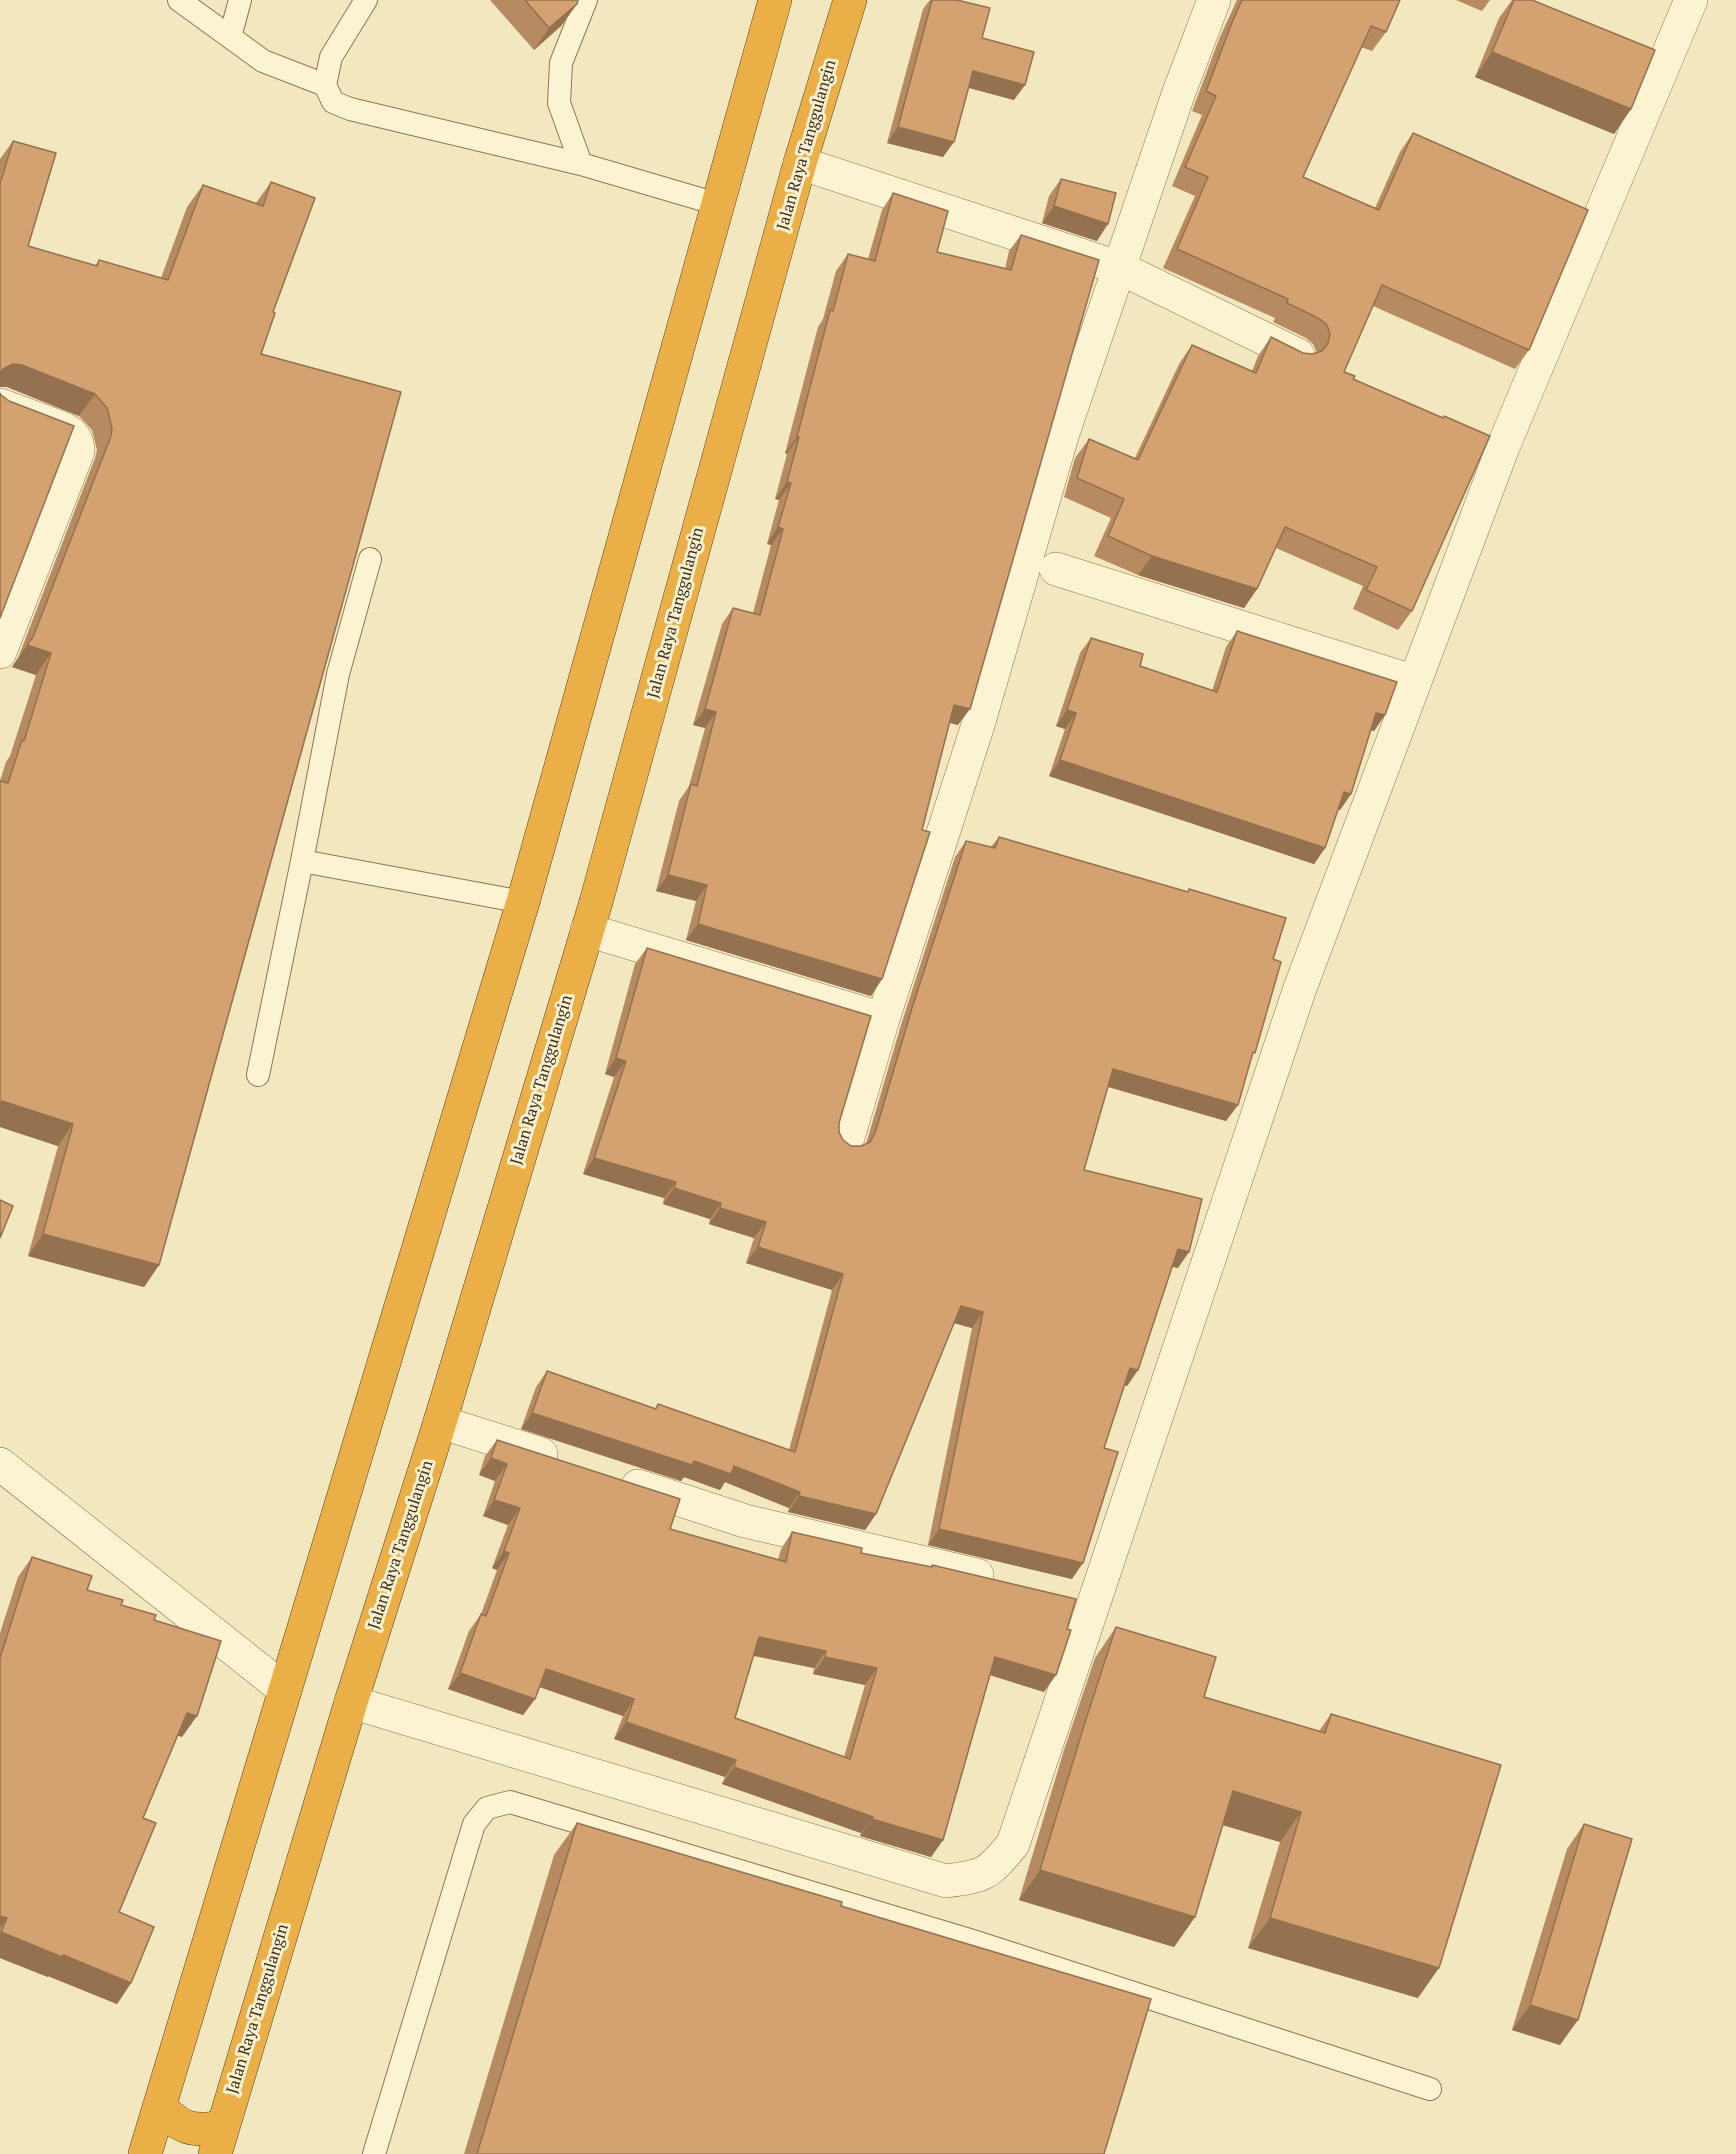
<!DOCTYPE html>
<html>
<head>
<meta charset="utf-8">
<style>
	body { margin:0 }
	canvas { display:block; background:#f2e7bf }
</style>
</head>
<body>
<canvas width="1736" height="2154"></canvas>
<script>
const context = document.querySelector('canvas').getContext('2d');
context.lineJoin = 'round';
function stroke(path, color, width, dash) {
  context.strokeStyle = color;
  context.lineWidth = width;
  context.lineCap = dash ? 'butt' : 'round';
  context.setLineDash(dash || []);
  context.stroke(path);
}
function fill(path, color) {
  context.fillStyle = color;
  context.fill(path, 'evenodd');
}
function label(font, color, halo, rows, align = 'center') {
  context.font = font + ' "PT Serif",serif';
  context.lineWidth = 6;
  context.setLineDash([]);
  context.textBaseline = 'middle';
  context.strokeStyle = halo;
  context.fillStyle = color;
  for (const [text, x, y, turn = 0] of rows) {
    context.save();
    context.translate(x, y);
    context.rotate((+turn || 0) * Math.PI / 180);
    context.textAlign = isNaN(turn) ? turn : align;
    if (halo) context.strokeText(text, 0, 0);
    context.fillText(text, 0, 0);
    context.restore();
  }
}
const lane = new Path2D(`
	M 179,0 L 230,37
	M 240,0 L 230,37 L 263,61 L 325,85
	M 366,0 L 331,57 L 325,85 L 333,102 L 350,109 L 581,164 L 717,204
	M 581,164 L 559,103 L 561,63 L 586,0
	M 370,559 L 338,674 L 302,861 L 523,902
	M 258,1075 L 302,861
	M 374,2154 L 474,1824 L 487,1808 L 510,1802 L 973,1941 L 1430,2089`);
const street = new Path2D(`
	M 800,163 L 1120,268 L 1298,355
	M 0,405 L 62,428 C 73,433 78,439 78,451 L 0,652
	M 1056,569 L 1415,682
	M 587,930 L 883,1019
	M 846,1144 L 883,1019 L 978,725 L 1063,433 L 1179,92 L 1214,0
	M 440,1422 L 541,1454
	M 638,1486 L 745,1521 L 977,1575
	M 351,1702 L 946,1881 C 986,1876 988,1874 1013,1844 L 1299,991 L 1503,447 L 1691,0`);
const secondary = new Path2D(`
	M 0,1464 L 285,1690`);
const highway = new Path2D(`
	M 159,2107 C 183,2129 190,2132 223,2127
	M 145,2154 L 523,902 L 775,0
	M 215,2154 L 351,1702 L 440,1422 L 596,902 L 800,163 L 850,0`);
stroke(lane, '#8d7756', 24);
stroke(street, '#8d7756', 34);
stroke(secondary, '#6e5839', 34);
stroke(highway, '#5a442a', 34);
stroke(lane, '#fcf3d3', 22);
stroke(street, '#fcf3d3', 33);
stroke(secondary, '#fcf3d3', 33);
stroke(highway, '#eaaf47', 33);
fill(new Path2D(`
	M 490,0 L 578,0 L 577,4 L 561,26 L 534,50 Z
	M 930,0 L 957,0 L 982,38 L 1014,100 L 969,88 L 943,157 L 887,143 L 923,9 Z
	M 1237,0 L 1400,0 L 1386,32 L 1372,51 L 1361,47 L 1303,177 L 1375,208 L 1400,152 L 1413,133 L 1529,350 L 1515,369 L 1373,306 L 1344,372 L 1353,379 L 1442,418 L 1444,416 L 1412,611 L 1398,630 L 1353,609 L 1363,586 L 1276,548 L 1257,589 L 1244,608 L 1138,575 L 1094,556 L 1111,518 L 1064,497 L 1075,458 L 1089,439 L 1135,458 L 1179,364 L 1192,345 L 1252,371 L 1258,356 L 1271,337 L 1303,353 L 1312,354 L 1317,353 L 1313,344 L 1306,338 L 1273,322 L 1275,318 L 1163,268 L 1195,196 L 1172,186 L 1202,115 L 1192,111 L 1219,39 Z
	M 1456,0 L 1490,0 L 1482,11 Z
	M 1512,0 L 1532,0 L 1631,109 L 1614,134 L 1475,77 L 1499,18 Z
	M 13,141 L 28,246 L 95,266 L 99,260 L 161,278 L 187,207 L 203,185 L 256,203 L 271,182 L 273,312 L 261,354 L 159,1265 L 144,1287 L 28,1256 L 58,1146 L 0,1127 L 0,781 L 6,762 L 10,756 L 36,675 L 12,667 L 18,658 L 95,458 L 97,450 L 92,430 L 79,416 L 7,387 L 0,387 L 0,159 Z
	M 1061,179 L 1097,241 L 1042,223 L 1049,196 Z
	M 893,193 L 937,252 L 1005,269 L 1009,251 L 1021,235 L 958,725 L 950,723 L 882,979 L 871,996 L 686,940 L 696,901 L 656,891 L 679,801 L 689,786 L 705,728 L 693,725 L 722,624 L 733,608 L 753,613 L 771,545 L 767,544 L 779,500 L 775,499 L 787,454 L 785,453 L 818,327 L 823,319 L 836,271 L 848,254 L 868,259 L 882,210 Z
	M 1237,631 L 1385,715 L 1374,731 L 1371,730 L 1351,794 L 1340,810 L 1338,809 L 1325,848 L 1314,864 L 1049,776 L 1065,729 L 1056,726 L 1080,653 L 1091,638 L 1140,666 L 1212,691 L 1226,647 Z
	M 999,837 L 1187,892 L 1189,889 L 1273,959 L 1252,1058 L 1226,1121 L 1108,1087 L 1084,1170 L 1178,1268 L 1172,1267 L 1138,1370 L 1127,1386 L 1124,1385 L 1104,1448 L 1072,1579 L 928,1545 L 972,1328 L 954,1323 L 876,1514 L 865,1530 L 788,1512 L 789,1508 L 725,1482 L 720,1490 L 684,1477 L 681,1481 L 521,1429 L 536,1387 L 547,1371 L 655,1409 L 658,1404 L 789,1450 L 832,1290 L 746,1263 L 754,1238 L 709,1224 L 710,1219 L 663,1204 L 664,1198 L 583,1174 L 614,1077 L 605,1074 L 635,964 L 647,948 L 839,1123 L 839,1132 L 843,1140 L 851,1146 L 861,1146 L 866,1144 L 901,1025 L 955,857 L 966,841 L 991,847 Z
	M 497,1440 L 670,1529 L 778,1560 L 781,1549 L 792,1532 L 861,1553 L 931,1567 L 932,1565 L 1044,1692 L 990,1675 L 943,1840 L 931,1857 L 860,1836 L 861,1833 L 722,1784 L 725,1777 L 614,1739 L 623,1716 L 539,1687 L 535,1699 L 523,1715 L 448,1689 L 469,1631 L 481,1614 L 497,1570 L 492,1568 L 508,1525 L 483,1516 L 495,1481 L 479,1475 L 485,1456 ZM 753,1656 L 814,1668 L 813,1674 L 865,1685 L 844,1757 L 735,1718 Z
	M 32,1557 L 87,1590 L 154,1620 L 182,1737 L 178,1735 L 143,1818 L 119,1912 L 131,1983 L 117,2004 L 48,1976 L 48,1977 L 0,1958 L 0,1633 L 18,1577 Z
	M 1116,1627 L 1204,1697 L 1319,1731 L 1331,1714 L 1418,1998 L 1248,1948 L 1280,1842 L 1223,1825 L 1195,1917 L 1174,1947 L 1019,1900 L 1064,1750 L 1095,1658 Z
	M 577,1823 L 841,1906 L 1104,2154 L 464,2154 L 554,1855 Z
	M 1584,1824 L 1560,2045 L 1512,2030 L 1567,1849 Z`), '#b68b61');
fill(new Path2D(`
	M 577,4 L 561,26 L 534,50 L 549,28 Z
	M 1492,52 L 1631,109 L 1614,134 L 1475,77 Z
	M 973,71 L 1025,85 L 1014,100 L 962,86 Z
	M 898,127 L 954,142 L 943,157 L 887,143 Z
	M 1054,206 L 1108,224 L 1097,241 L 1042,223 Z
	M 13,364 L 22,365 L 95,394 L 79,416 L 7,387 L 0,387 L 0,373 L 3,369 Z
	M 797,437 L 799,437 L 787,454 L 785,453 Z
	M 787,482 L 791,483 L 779,500 L 775,499 Z
	M 778,527 L 783,529 L 771,545 L 767,544 Z
	M 1152,556 L 1257,589 L 1244,608 L 1138,575 Z
	M 27,645 L 51,653 L 36,675 L 12,667 Z
	M 954,705 L 970,709 L 958,725 L 943,721 Z
	M 705,709 L 716,712 L 705,728 L 693,725 Z
	M 1067,710 L 1076,713 L 1065,729 L 1056,726 Z
	M 1376,713 L 1385,715 L 1374,731 L 1365,728 Z
	M 1060,760 L 1325,848 L 1314,864 L 1049,776 Z
	M 1344,792 L 1351,794 L 1340,810 L 1333,807 Z
	M 668,875 L 707,885 L 696,901 L 656,891 Z
	M 698,924 L 882,979 L 871,996 L 686,940 Z
	M 616,1058 L 626,1061 L 614,1077 L 605,1074 Z
	M 1113,1069 L 1238,1105 L 1226,1121 L 1102,1085 Z
	M 2,1101 L 73,1124 L 58,1146 L 0,1127 L 0,1104 Z
	M 594,1158 L 676,1182 L 664,1198 L 583,1174 Z
	M 674,1188 L 721,1203 L 710,1219 L 663,1204 Z
	M 720,1208 L 766,1222 L 754,1238 L 709,1224 Z
	M 43,1234 L 159,1265 L 144,1287 L 28,1256 Z
	M 758,1247 L 843,1274 L 832,1290 L 746,1263 Z
	M 1178,1249 L 1189,1252 L 1178,1268 L 1167,1265 Z
	M 961,1306 L 983,1312 L 972,1328 L 950,1322 Z
	M 1130,1368 L 1138,1370 L 1127,1386 L 1118,1384 Z
	M 532,1413 L 694,1461 L 734,1466 L 800,1492 L 789,1508 L 725,1482 L 720,1490 L 684,1477 L 681,1481 L 521,1429 Z
	M 491,1458 L 507,1464 L 495,1481 L 479,1475 Z
	M 799,1496 L 876,1514 L 865,1530 L 788,1512 Z
	M 494,1500 L 520,1508 L 508,1525 L 483,1516 Z
	M 939,1529 L 1083,1563 L 1072,1579 L 928,1545 Z
	M 504,1551 L 509,1553 L 497,1570 L 492,1568 Z
	M 759,1637 L 826,1651 L 814,1668 L 747,1654 Z
	M 825,1657 L 877,1668 L 865,1685 L 813,1674 Z
	M 995,1657 L 1056,1675 L 1044,1692 L 983,1673 Z
	M 546,1669 L 634,1699 L 623,1716 L 534,1685 Z
	M 460,1673 L 535,1699 L 523,1715 L 448,1689 Z
	M 187,1713 L 197,1716 L 182,1737 L 172,1734 Z
	M 626,1722 L 736,1760 L 725,1777 L 614,1739 Z
	M 734,1767 L 873,1817 L 861,1833 L 722,1784 Z
	M 1233,1791 L 1301,1812 L 1280,1842 L 1212,1822 Z
	M 872,1819 L 943,1840 L 931,1857 L 860,1836 Z
	M 1040,1870 L 1195,1917 L 1174,1947 L 1019,1900 Z
	M 0,1916 L 7,1918 L 0,1928 Z
	M 1270,1918 L 1439,1968 L 1418,1998 L 1248,1948 Z
	M 1,1932 L 63,1955 L 131,1983 L 117,2004 L 48,1976 L 48,1977 L 0,1958 L 0,1934 Z
	M 1530,2005 L 1578,2020 L 1560,2045 L 1512,2030 Z`), '#94714f');
const building = new Path2D(`
	M 525,0 L 578,0 L 577,4 L 549,28 Z
	M 932,0 L 957,0 L 990,8 L 982,38 L 1034,52 L 1025,85 L 973,71 L 954,142 L 898,127 Z
	M 1242,0 L 1400,0 L 1386,32 L 1371,26 L 1303,177 L 1379,210 L 1413,133 L 1588,210 L 1529,350 L 1382,285 L 1344,372 L 1355,376 L 1353,379 L 1443,418 L 1444,416 L 1490,436 L 1412,611 L 1366,590 L 1377,567 L 1285,527 L 1257,589 L 1152,556 L 1108,536 L 1124,499 L 1077,478 L 1089,439 L 1138,460 L 1192,345 L 1256,373 L 1271,337 L 1303,353 L 1312,354 L 1322,351 L 1328,343 L 1330,334 L 1327,325 L 1320,319 L 1287,303 L 1288,299 L 1177,249 L 1208,177 L 1185,167 L 1216,96 L 1206,91 L 1233,20 Z
	M 1514,0 L 1532,0 L 1655,50 L 1631,109 L 1492,52 Z
	M 13,141 L 56,153 L 28,246 L 97,266 L 99,260 L 168,280 L 203,185 L 263,206 L 271,182 L 315,198 L 273,312 L 275,313 L 261,354 L 401,392 L 159,1265 L 43,1234 L 73,1124 L 2,1101 L 0,1107 L 0,781 L 8,783 L 22,740 L 24,741 L 51,653 L 27,645 L 33,637 L 111,436 L 112,428 L 107,408 L 95,394 L 22,365 L 13,364 L 3,369 L 0,374 L 0,184 Z
	M 1061,179 L 1116,193 L 1108,224 L 1054,206 Z
	M 893,193 L 948,211 L 937,252 L 1011,270 L 1021,235 L 1099,260 L 970,709 L 954,705 L 922,830 L 930,832 L 882,979 L 698,924 L 707,885 L 668,875 L 691,784 L 697,786 L 716,712 L 705,709 L 733,608 L 760,615 L 783,529 L 778,527 L 791,483 L 787,482 L 799,437 L 797,437 L 830,310 L 833,311 L 848,254 L 875,261 Z
	M 0,393 L 1,395 L 9,401 L 74,426 L 0,618 Z
	M 1237,631 L 1397,682 L 1385,715 L 1376,713 L 1351,794 L 1344,792 L 1325,848 L 1060,760 L 1076,713 L 1067,710 L 1091,638 L 1143,654 L 1140,666 L 1217,692 Z
	M 999,837 L 1188,892 L 1189,889 L 1286,918 L 1273,959 L 1281,962 L 1255,1053 L 1253,1052 L 1238,1105 L 1113,1069 L 1084,1170 L 1202,1199 L 1189,1252 L 1178,1249 L 1138,1370 L 1130,1368 L 1104,1448 L 1118,1452 L 1083,1563 L 939,1529 L 983,1312 L 961,1306 L 876,1514 L 799,1496 L 800,1492 L 734,1466 L 731,1474 L 694,1461 L 692,1465 L 532,1413 L 547,1371 L 656,1409 L 658,1404 L 795,1452 L 843,1274 L 758,1247 L 766,1222 L 720,1208 L 721,1203 L 674,1188 L 676,1182 L 594,1158 L 626,1061 L 616,1058 L 647,948 L 871,1016 L 839,1123 L 839,1132 L 843,1140 L 851,1146 L 861,1146 L 870,1142 L 875,1133 L 912,1008 L 966,841 L 995,848 Z
	M 0,1200 L 13,1206 L 0,1238 Z
	M 497,1440 L 680,1499 L 670,1529 L 786,1562 L 792,1532 L 862,1548 L 861,1553 L 932,1567 L 932,1565 L 1076,1599 L 1067,1629 L 1071,1630 L 1056,1675 L 995,1657 L 943,1840 L 872,1819 L 873,1817 L 734,1767 L 736,1760 L 626,1722 L 634,1699 L 546,1669 L 535,1699 L 460,1673 L 481,1614 L 486,1616 L 509,1553 L 504,1551 L 520,1508 L 494,1500 L 507,1464 L 491,1458 ZM 759,1637 L 826,1651 L 825,1657 L 877,1668 L 850,1759 L 735,1718 Z
	M 32,1557 L 92,1576 L 87,1590 L 123,1600 L 121,1605 L 156,1615 L 154,1620 L 221,1641 L 197,1716 L 187,1713 L 143,1818 L 156,1823 L 119,1912 L 154,1927 L 131,1983 L 63,1955 L 62,1957 L 1,1932 L 7,1918 L 0,1916 L 0,1658 Z
	M 1116,1627 L 1216,1657 L 1204,1697 L 1325,1733 L 1331,1714 L 1501,1765 L 1439,1968 L 1270,1918 L 1301,1812 L 1233,1791 L 1195,1917 L 1040,1870 L 1086,1719 Z
	M 577,1823 L 842,1902 L 841,1906 L 1151,1999 L 1104,2154 L 477,2154 Z
	M 1584,1824 L 1632,1839 L 1578,2020 L 1530,2005 Z`);
fill(building, '#d4a271');
stroke(building, '#94714f', 1.5);
label('16px', '#3b2d1c', '#f9f0d0', [
	["Jalan Raya Tanggulangin",807,145,-74],
	["Jalan Raya Tanggulangin",676,613,-75],
	["Jalan Raya Tanggulangin",542,1080,-73],
	["Jalan Raya Tanggulangin",401,1545,-72],
	["Jalan Raya Tanggulangin",258,2009,-73]
]);
</script>
</body>
</html>
